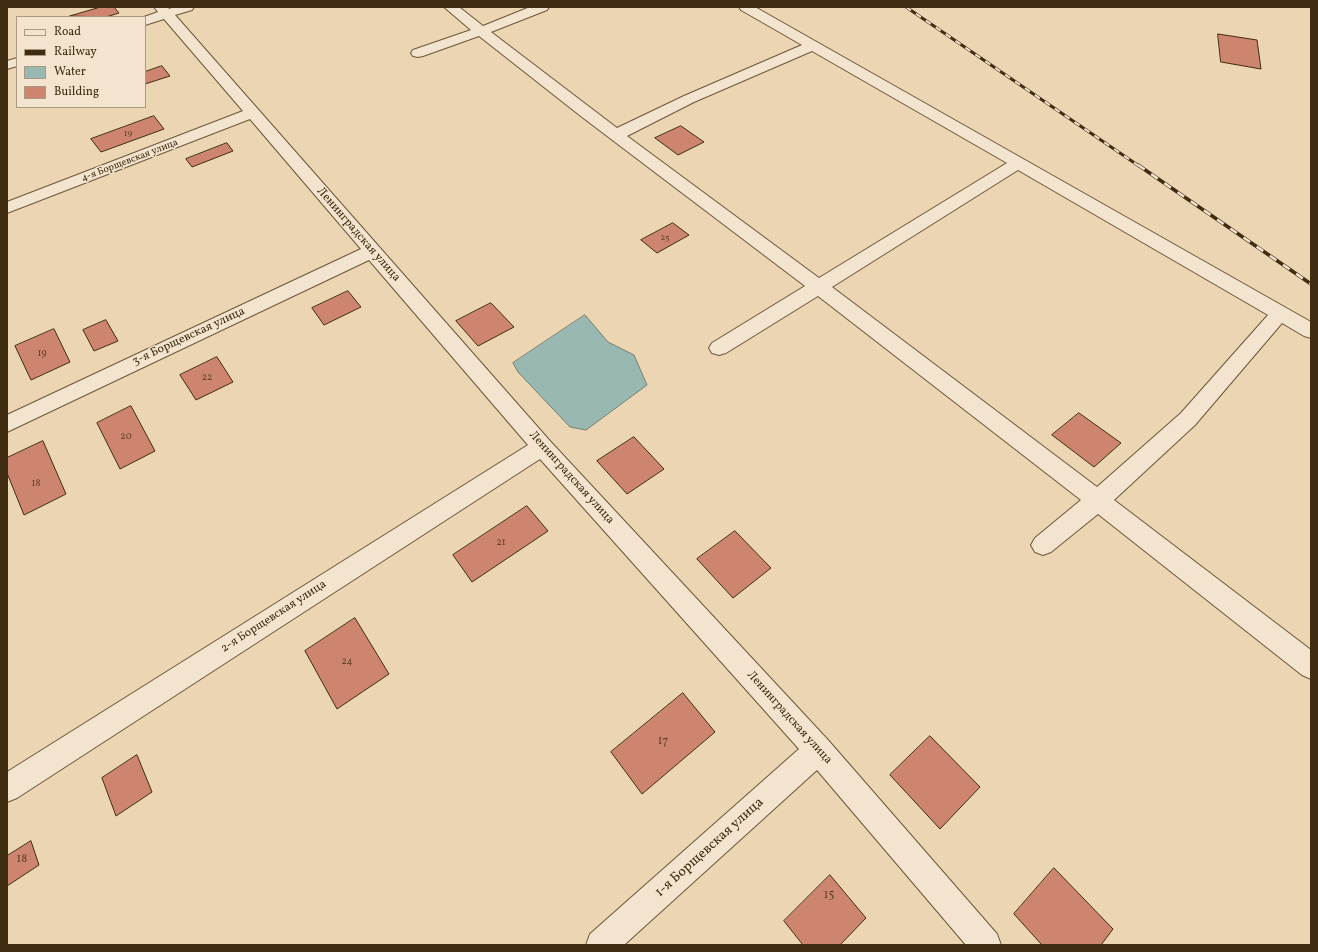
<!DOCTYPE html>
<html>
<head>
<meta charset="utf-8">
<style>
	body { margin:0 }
	#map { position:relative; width:1318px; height:952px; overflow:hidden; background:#ebd5b3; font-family:Vollkorn,serif }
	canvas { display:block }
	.frame { position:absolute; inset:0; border:8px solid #402c10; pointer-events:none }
	.legend { position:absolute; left:16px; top:16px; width:130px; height:92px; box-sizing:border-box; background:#f2e4ce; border:1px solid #ab9a82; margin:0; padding:5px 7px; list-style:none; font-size:12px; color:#402c10 }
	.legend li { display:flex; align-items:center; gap:8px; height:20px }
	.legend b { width:20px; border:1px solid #ab9a82 }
</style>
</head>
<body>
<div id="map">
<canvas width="1318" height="952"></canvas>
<div class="frame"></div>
<ul class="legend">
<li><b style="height:5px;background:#f2e4ce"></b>Road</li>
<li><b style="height:5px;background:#402c10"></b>Railway</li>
<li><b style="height:11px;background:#98b8b1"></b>Water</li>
<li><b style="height:11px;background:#cd856f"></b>Building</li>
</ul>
</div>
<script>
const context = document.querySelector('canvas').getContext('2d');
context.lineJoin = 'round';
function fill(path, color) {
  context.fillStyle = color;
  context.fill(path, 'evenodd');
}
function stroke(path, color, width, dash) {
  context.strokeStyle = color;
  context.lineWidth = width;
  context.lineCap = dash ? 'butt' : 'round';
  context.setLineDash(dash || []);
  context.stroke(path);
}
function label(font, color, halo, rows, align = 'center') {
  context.font = font + ' Vollkorn,serif';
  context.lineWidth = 3;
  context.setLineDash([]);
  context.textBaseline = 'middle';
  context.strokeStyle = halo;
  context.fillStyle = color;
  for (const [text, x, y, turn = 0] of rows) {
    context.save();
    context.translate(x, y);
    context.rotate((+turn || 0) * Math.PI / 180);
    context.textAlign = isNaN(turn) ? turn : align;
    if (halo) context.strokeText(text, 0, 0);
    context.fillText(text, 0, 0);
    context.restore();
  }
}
const water = new Path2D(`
	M 585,315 L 608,342 L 634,355 L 647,385 L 586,430 L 570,427 L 518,372 L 513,363 Z`);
fill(water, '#98b8b1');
stroke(water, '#758071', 1);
const building = new Path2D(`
	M 101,7 L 114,7 L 119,13 L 106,17 L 70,16 Z
	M 1218,34 L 1257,40 L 1261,69 L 1221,62 Z
	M 162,66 L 170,76 L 145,84 L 145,72 Z
	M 154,116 L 164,129 L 101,152 L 91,139 Z
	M 681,126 L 704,142 L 678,155 L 655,138 Z
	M 227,143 L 233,151 L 192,167 L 186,159 Z
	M 673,223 L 689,235 L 657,253 L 641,240 Z
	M 348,291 L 361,307 L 324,325 L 312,308 Z
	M 491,303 L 514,327 L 478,346 L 456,321 Z
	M 106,320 L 118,341 L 94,351 L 83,330 Z
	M 54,329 L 70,362 L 31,380 L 15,346 Z
	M 217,357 L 233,382 L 196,400 L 180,375 Z
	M 131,406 L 155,451 L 120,469 L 97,423 Z
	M 1079,413 L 1121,443 L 1094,467 L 1052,435 Z
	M 634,437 L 664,469 L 627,494 L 597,461 Z
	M 43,441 L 66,494 L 24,515 L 7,473 L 7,458 Z
	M 527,506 L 548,531 L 472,582 L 453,555 Z
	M 735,531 L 771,568 L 733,598 L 697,559 Z
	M 355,618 L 389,674 L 337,709 L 305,651 Z
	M 683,693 L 715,732 L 642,794 L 611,752 Z
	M 930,736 L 980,787 L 940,829 L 890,775 Z
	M 137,755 L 152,792 L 116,816 L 102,778 Z
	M 31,841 L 39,865 L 7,886 L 7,856 Z
	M 1054,868 L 1113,929 L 1101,945 L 1042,945 L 1014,914 Z
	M 830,875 L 866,918 L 840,945 L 803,945 L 784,921 Z`);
fill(building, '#cd856f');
stroke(building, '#402c10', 1);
const minor = new Path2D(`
	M 154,7 L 168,7 L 169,9 L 174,7 L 194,7 L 192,10 L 175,15 L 550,441 L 828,740 L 997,934 L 1001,945 L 966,945 L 817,770 L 624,945 L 586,945 L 590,934 L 799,749 L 540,459 L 17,798 L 7,802 L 7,772 L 528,445 L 369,260 L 7,432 L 7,415 L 361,249 L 250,119 L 7,213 L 7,202 L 243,111 L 164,19 L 145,25 L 144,17 L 158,12 Z
	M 444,7 L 459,7 L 483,26 L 530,7 L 549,7 L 547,10 L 491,32 L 617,128 L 684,96 L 802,45 L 741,10 L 739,7 L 755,7 L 1311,322 L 1311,338 L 1304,336 L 1282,323 L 1195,425 L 1114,500 L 1311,650 L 1311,679 L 1302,675 L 1098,514 L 1051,552 L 1043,555 L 1035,552 L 1031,545 L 1035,538 L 1081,500 L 818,296 L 726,353 L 719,355 L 712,353 L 709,348 L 712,343 L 805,286 L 582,117 L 479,36 L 423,56 L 418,57 L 413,56 L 411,53 L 413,50 L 471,30 ZM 812,51 L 1007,163 L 819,278 L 627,136 L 694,102 ZM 1018,170 L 1268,315 L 1181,413 L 1097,487 L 832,287 Z
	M 17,58 L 17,66 L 7,69 L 7,61 Z`);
stroke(minor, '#6b5639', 2);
fill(minor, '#f2e4ce');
const railFar1 = new Path2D(`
	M 906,7 L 1139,166`);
const rail = new Path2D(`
	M 1138,165 L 1311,284`);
stroke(railFar1, '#402c10', 3);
stroke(rail, '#402c10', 3.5);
stroke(railFar1, '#f2e4ce', 2, [6]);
stroke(rail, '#f2e4ce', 2.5, [8]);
label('9px', '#634228', null, [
	["19",128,134],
	["25",665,238]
]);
label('10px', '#402c10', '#f2e4ce', [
	["4-я Борщевская улица",130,161,-21]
]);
label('10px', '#634228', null, [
	["19",42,354],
	["22",207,378],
	["20",126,437],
	["18",36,484],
	["21",501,543],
	["24",347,662]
]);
label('12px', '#402c10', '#f2e4ce', [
	["Ленинградская улица",358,235,49],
	["3-я Борщевская улица",189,337,-25],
	["Ленинградская улица",571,478,48],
	["2-я Борщевская улица",274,617,-33],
	["Ленинградская улица",789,718,48]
]);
label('12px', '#634228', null, [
	["17",663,742],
	["18",22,860],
	["15",829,896]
]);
label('14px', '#402c10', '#f2e4ce', [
	["1-я Борщевская улица",710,848,-42]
]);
</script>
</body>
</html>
